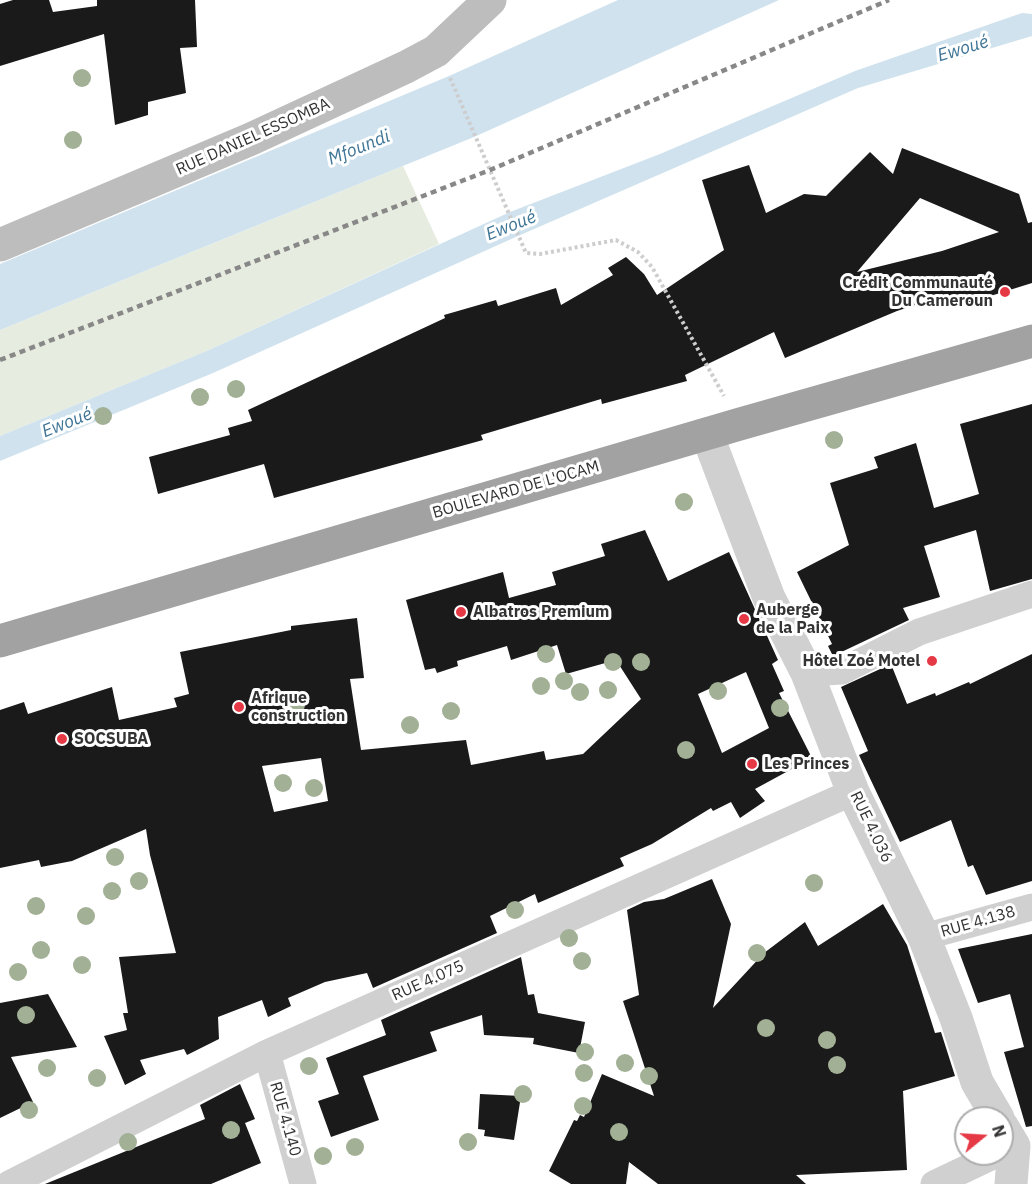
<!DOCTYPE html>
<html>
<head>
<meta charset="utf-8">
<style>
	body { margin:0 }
	#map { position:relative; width:1032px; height:1184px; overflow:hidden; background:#fff; font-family:"IBM Plex Sans",sans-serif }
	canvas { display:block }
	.north { position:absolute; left:954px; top:1106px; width:60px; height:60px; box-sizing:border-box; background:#fff; border:2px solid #adadad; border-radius:50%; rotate:72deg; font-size:16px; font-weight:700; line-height:24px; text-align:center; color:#333 }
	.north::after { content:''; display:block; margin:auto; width:21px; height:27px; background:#e63946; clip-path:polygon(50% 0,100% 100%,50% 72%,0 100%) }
</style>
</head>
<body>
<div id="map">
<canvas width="1032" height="1184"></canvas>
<div class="north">N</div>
</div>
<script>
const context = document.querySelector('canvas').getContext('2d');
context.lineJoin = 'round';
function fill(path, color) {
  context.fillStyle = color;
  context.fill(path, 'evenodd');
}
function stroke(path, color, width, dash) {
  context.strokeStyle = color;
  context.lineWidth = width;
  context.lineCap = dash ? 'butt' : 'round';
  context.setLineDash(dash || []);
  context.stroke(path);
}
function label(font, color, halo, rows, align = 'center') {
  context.font = font + ' "IBM Plex Sans",sans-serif';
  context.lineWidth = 6;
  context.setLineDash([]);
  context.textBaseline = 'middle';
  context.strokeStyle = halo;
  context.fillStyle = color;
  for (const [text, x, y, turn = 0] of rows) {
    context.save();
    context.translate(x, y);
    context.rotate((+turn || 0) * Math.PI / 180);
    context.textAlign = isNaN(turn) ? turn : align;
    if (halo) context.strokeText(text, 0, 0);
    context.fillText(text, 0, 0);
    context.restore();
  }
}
fill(new Path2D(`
	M 403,166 L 439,244 L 209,350 L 0,436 L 0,330 Z`), '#e6ecdf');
fill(new Path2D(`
	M 618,0 L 779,0 L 474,137 L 0,330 L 0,264 L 449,76 Z
	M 1022,13 L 1032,14 L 1032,36 L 858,88 L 518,236 L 213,373 L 0,461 L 0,436 L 209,350 L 510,212 L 660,154 L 855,71 Z`), '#cfe2ee');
fill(new Path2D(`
	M 13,0 L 49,0 L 53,12 L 97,6 L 97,0 L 195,0 L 197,47 L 180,48 L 186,93 L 148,102 L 148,115 L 115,125 L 104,34 L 0,66 L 0,4 Z
	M 902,148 L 1019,194 L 1028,223 L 1032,222 L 1032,283 L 952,308 L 948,294 L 897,311 L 785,358 L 774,332 L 685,375 L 687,381 L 602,404 L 601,399 L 481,435 L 483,440 L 274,498 L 264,464 L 158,494 L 149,457 L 230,435 L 228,428 L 252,421 L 248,410 L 445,318 L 444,315 L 496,300 L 498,306 L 556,288 L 561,305 L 613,275 L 608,268 L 626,257 L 644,274 L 657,295 L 724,250 L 702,180 L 749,165 L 766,213 L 804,194 L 826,196 L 870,152 L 893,174 ZM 920,198 L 999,232 L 942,251 L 857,272 Z
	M 1032,404 L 1032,579 L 990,591 L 976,530 L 924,546 L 940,597 L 903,608 L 909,620 L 833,656 L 828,646 L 832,644 L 797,572 L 849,545 L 830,483 L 878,468 L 874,457 L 916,443 L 934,508 L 979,494 L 960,424 Z
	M 645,530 L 668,581 L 729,552 L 778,660 L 772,664 L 784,691 L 779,693 L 812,758 L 755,789 L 765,801 L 740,818 L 731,802 L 713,811 L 711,808 L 652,844 L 620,858 L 624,866 L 538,903 L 535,894 L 490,916 L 497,933 L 373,988 L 367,973 L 325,982 L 288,998 L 291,1006 L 268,1017 L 262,1000 L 218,1017 L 219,1039 L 187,1055 L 184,1049 L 140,1060 L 146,1074 L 125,1085 L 104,1036 L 127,1030 L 123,1013 L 128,1013 L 119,957 L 176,953 L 150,855 L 146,829 L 72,861 L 41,867 L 39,860 L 0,868 L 0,710 L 24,702 L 28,714 L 112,687 L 119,720 L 177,707 L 174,698 L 189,694 L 180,652 L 291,630 L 291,626 L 357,618 L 364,678 L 350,679 L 361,750 L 466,740 L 471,765 L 544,751 L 546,760 L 583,754 L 641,699 L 616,660 L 566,674 L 557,645 L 511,660 L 507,646 L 457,661 L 458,666 L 437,673 L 435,668 L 425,670 L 406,600 L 503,572 L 509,598 L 556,585 L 552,572 L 605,556 L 601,544 ZM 746,672 L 769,728 L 722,753 L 698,694 ZM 321,758 L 328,801 L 274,812 L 262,766 Z
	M 1032,654 L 1032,881 L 986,895 L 973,865 L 968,867 L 951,820 L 900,842 L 859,755 L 868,751 L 841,687 L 891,664 L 907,704 L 935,693 L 936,696 L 969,682 L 970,684 Z
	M 712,879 L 731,924 L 713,1008 L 764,953 L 805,922 L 818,946 L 883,904 L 907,945 L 935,1033 L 941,1032 L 955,1076 L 903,1091 L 907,1170 L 796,1175 L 806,1184 L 658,1184 L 629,1162 L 626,1184 L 571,1184 L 549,1171 L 574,1120 L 577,1121 L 580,1115 L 584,1117 L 602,1074 L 654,1096 L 623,1001 L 639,995 L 627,910 L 644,902 L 664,899 Z
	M 1032,934 L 1032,1126 L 1026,1127 L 1004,1052 L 1024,1047 L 1010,994 L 978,1003 L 958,949 Z
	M 521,957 L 528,995 L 534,994 L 538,1013 L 585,1022 L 579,1053 L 533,1044 L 534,1038 L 484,1035 L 482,1015 L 430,1032 L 437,1051 L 363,1076 L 379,1120 L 331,1137 L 318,1101 L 339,1094 L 326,1058 L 386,1035 L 381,1020 Z
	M 48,994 L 77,1047 L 11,1057 L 33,1102 L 0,1118 L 0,1003 Z
	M 240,1084 L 255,1119 L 245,1123 L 261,1163 L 211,1184 L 45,1184 L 205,1119 L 200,1105 Z
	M 480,1094 L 521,1096 L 514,1140 L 484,1136 L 485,1130 L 478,1129 Z`), '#1a1a1a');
stroke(new Path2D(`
	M 450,78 L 526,253 L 540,254 L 616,240 L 638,252 L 652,267 L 724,396`), '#cdcdcd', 4, [3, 3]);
stroke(new Path2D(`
	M 807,673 L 842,671 L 919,632 L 1032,594
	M 924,937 L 1032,907
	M 267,1053 L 303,1184
	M 9,1184 L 267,1053 L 853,792
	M 934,1184 L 997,1154`), '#d0d0d0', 27);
stroke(new Path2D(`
	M 707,434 L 769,598 L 807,673 L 853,792 L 924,937 L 956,1018 L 977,1082 L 998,1118
	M 1002,1126 L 1014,1146 L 1011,1184`), '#d0d0d0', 33);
stroke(new Path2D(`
	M 0,245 L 251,139 L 406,67 L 436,51 L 490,0`), '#bdbdbd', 33);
stroke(new Path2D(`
	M 0,641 L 740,424 L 1032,341`), '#a2a2a2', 33);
stroke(new Path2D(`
	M 0,360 L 490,170 L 889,0`), '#888', 4.5, [6, 4.5]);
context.fillStyle = '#a2b095';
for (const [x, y] of [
	[82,78],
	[73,140],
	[236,389],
	[200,397],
	[103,416],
	[834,440],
	[684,502],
	[546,654],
	[613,662],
	[641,662],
	[564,681],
	[541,686],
	[608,690],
	[718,691],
	[580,692],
	[296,705],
	[780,708],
	[451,711],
	[410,725],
	[686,750],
	[283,783],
	[314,788],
	[115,857],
	[139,881],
	[814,883],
	[112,891],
	[36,906],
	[515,910],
	[86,916],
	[569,938],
	[41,950],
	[757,953],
	[582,961],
	[82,965],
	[18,972],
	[26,1015],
	[766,1028],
	[827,1040],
	[585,1052],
	[625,1063],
	[837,1065],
	[309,1066],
	[47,1068],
	[584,1073],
	[649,1076],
	[97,1078],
	[523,1094],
	[583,1106],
	[29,1110],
	[231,1130],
	[619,1132],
	[128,1142],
	[468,1142],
	[355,1147],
	[323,1156]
]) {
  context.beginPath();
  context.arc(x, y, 9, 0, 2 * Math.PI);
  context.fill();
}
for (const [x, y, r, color] of [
	[1005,292,6,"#e63946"],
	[461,612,6,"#e63946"],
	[744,619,6,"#e63946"],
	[932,661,6,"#e63946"],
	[239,707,6,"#e63946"],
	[62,739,6,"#e63946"],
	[752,764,6,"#e63946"]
]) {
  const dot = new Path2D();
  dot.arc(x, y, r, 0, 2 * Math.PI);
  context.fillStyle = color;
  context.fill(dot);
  stroke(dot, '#fff', 2);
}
label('16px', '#333', '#fff', [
	["RUE DANIEL ESSOMBA",253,137,-24],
	["BOULEVARD DE L'OCAM",516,490,-16],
	["RUE 4.036",871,827,64],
	["RUE 4.138",978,922,-16],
	["RUE 4.075",428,981,-24],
	["RUE 4.140",285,1119,74]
]);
label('bold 16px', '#333', '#fff', [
	["Crédit Communauté",993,283,"right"],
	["Du Cameroun",993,301,"right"],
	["Auberge",756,610],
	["de la Paix",756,628],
	["Albatros Premium",473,612],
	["Hôtel Zoé Motel",920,661,"right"],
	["Afrique",251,698],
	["construction",251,716],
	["SOCSUBA",74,739],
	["Les Princes",764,764]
], 'left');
label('italic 18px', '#3f7597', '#fff', [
	["Ewoué",963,49,-17],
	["Mfoundi",359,148,-22],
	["Ewoué",511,226,-22],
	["Ewoué",67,423,-22]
]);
</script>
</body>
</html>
